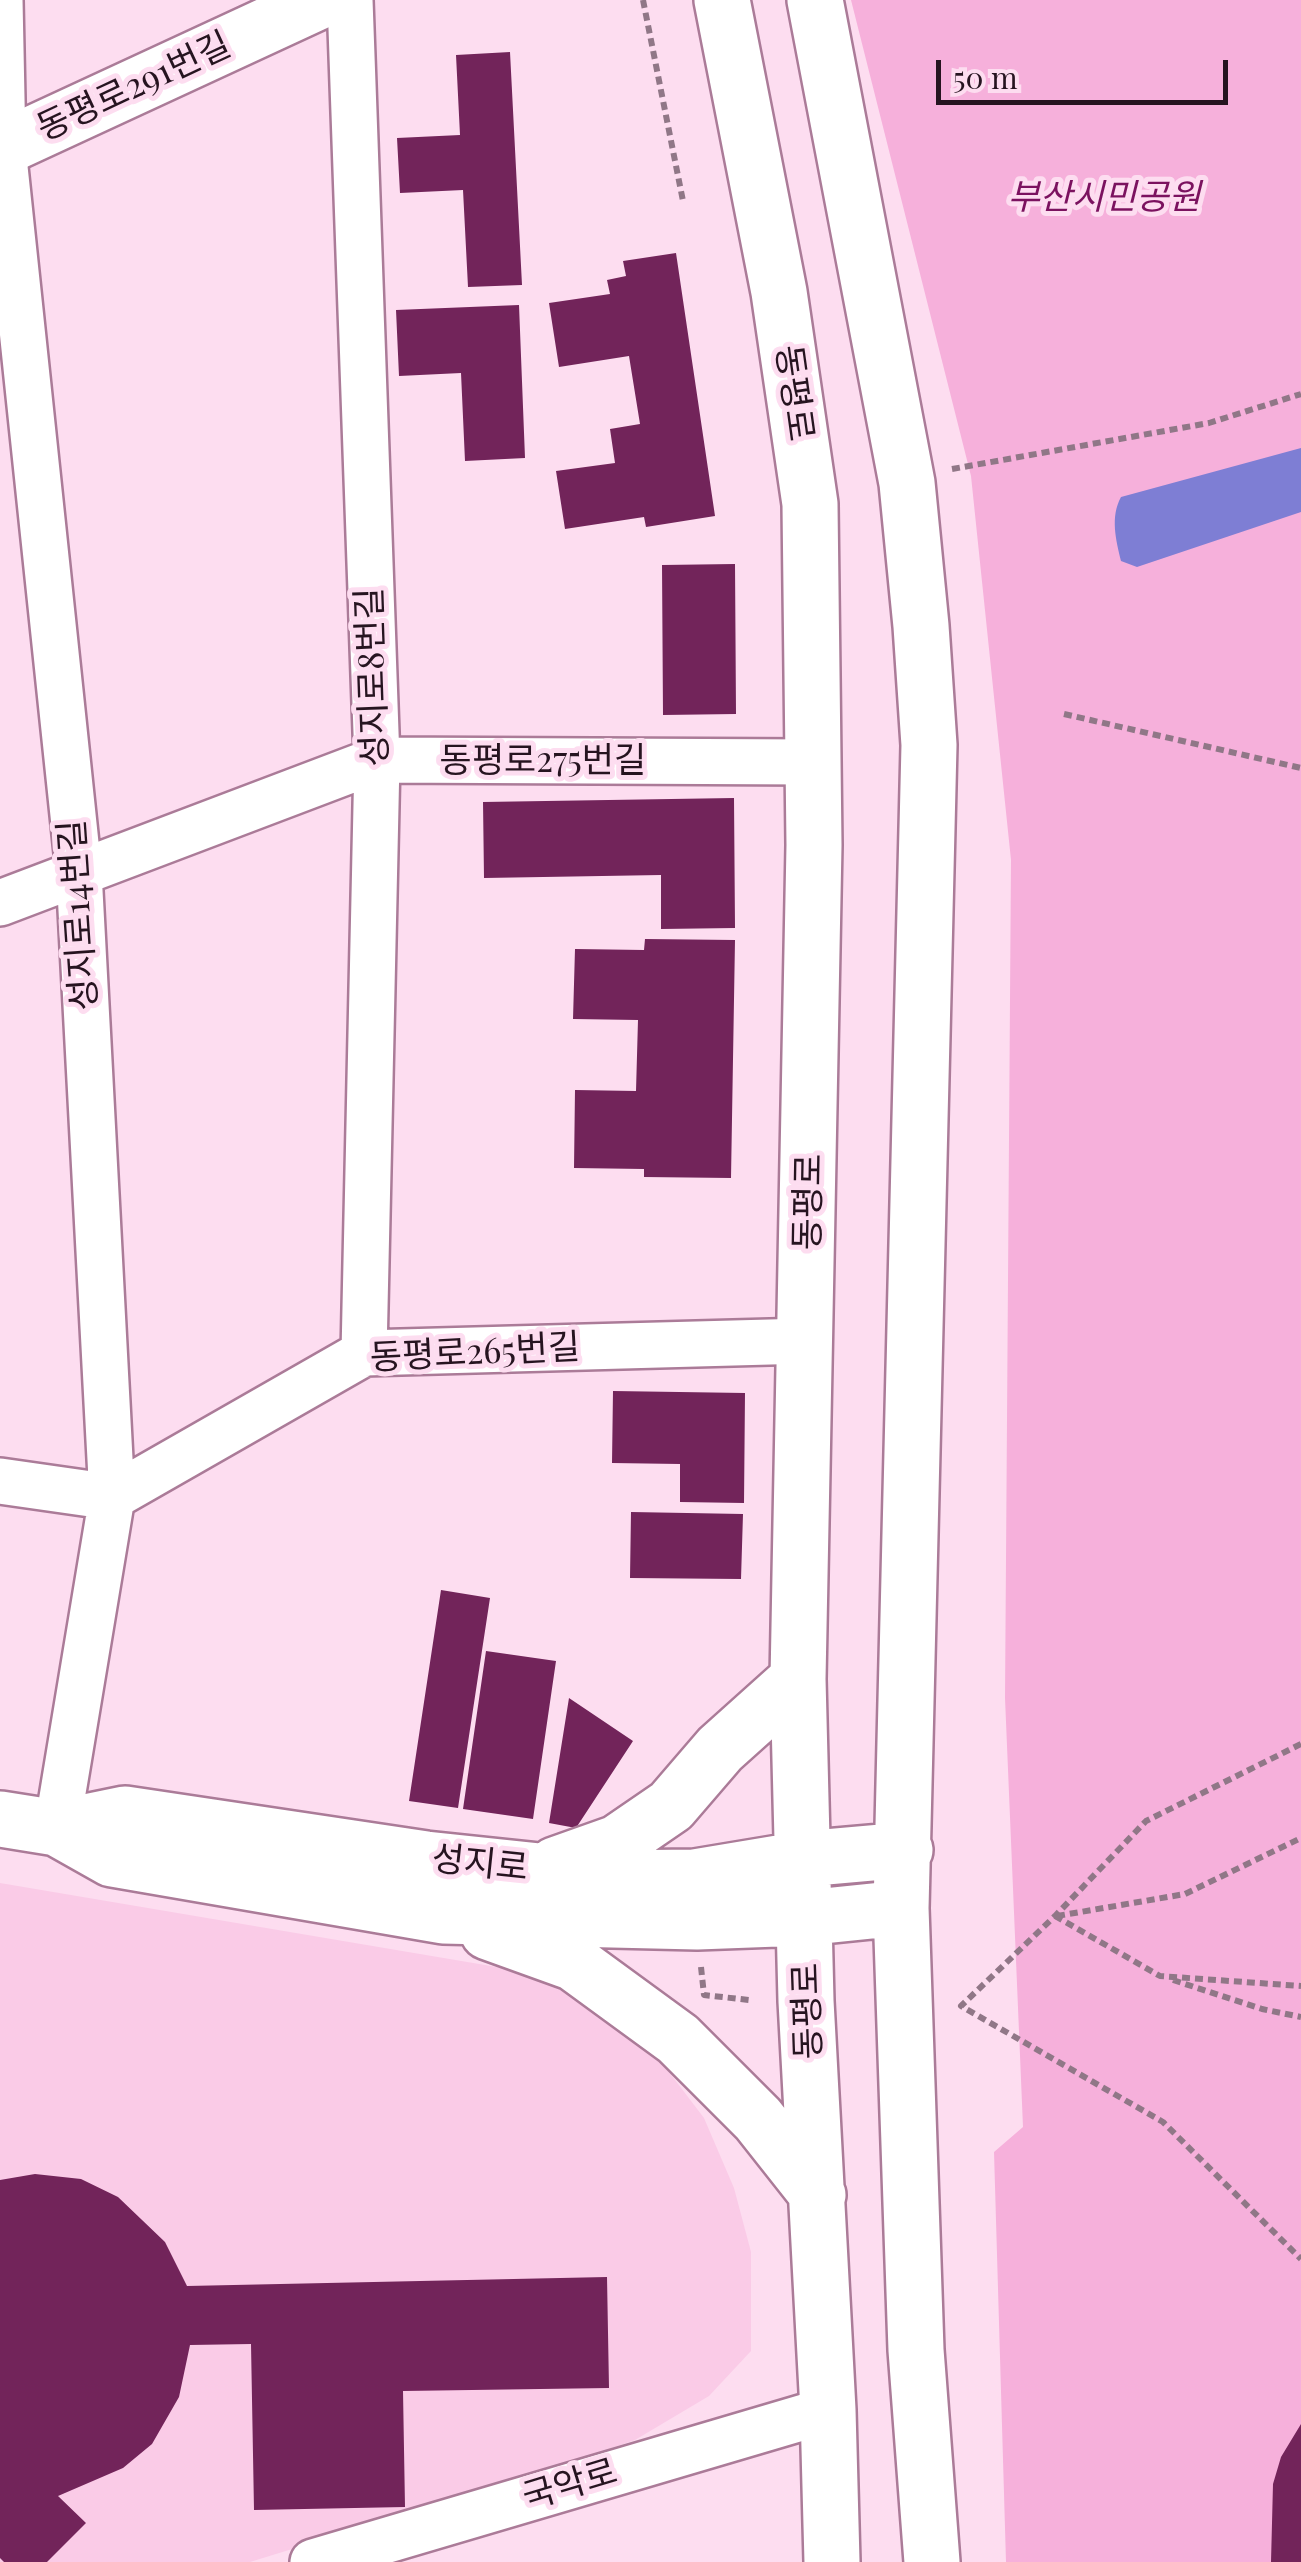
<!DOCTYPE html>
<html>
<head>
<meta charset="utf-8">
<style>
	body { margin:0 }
	#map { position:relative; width:1301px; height:2562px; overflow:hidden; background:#fdddf0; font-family:"Playfair Display",serif }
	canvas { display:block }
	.scale { position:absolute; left:936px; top:60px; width:292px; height:45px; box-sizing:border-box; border:5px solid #261420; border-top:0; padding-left:12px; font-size:30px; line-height:35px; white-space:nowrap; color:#261420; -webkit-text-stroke:8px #fdddf0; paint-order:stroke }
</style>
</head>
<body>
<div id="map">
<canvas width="1301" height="2562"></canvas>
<div class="scale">50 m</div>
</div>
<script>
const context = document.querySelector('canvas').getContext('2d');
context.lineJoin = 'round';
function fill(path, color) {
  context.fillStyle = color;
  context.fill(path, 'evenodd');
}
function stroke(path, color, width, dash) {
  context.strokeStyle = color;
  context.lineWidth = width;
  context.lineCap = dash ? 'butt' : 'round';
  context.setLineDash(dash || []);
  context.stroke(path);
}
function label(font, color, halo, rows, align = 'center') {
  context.font = font + ' "Playfair Display","Noto Sans KR",serif';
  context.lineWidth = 10;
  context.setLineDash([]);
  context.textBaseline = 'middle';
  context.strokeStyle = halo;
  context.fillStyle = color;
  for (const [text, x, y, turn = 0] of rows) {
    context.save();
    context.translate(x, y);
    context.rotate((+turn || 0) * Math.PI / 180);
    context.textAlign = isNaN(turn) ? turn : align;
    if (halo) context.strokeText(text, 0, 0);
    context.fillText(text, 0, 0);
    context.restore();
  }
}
fill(new Path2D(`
	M 0,1883 L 556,1977 L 656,2055 L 704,2118 L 734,2188 L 751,2252 L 751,2351 L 709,2396 L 635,2440 L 536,2474 L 250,2562 L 0,2562 Z`), '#facbe7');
fill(new Path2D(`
	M 851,0 L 1301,0 L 1301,2562 L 1006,2562 L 994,2152 L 1023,2127 L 1005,1698 L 1011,860 L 971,476 Z`), '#f6b0db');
fill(new Path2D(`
	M 1301,448 L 1301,512 L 1137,567 L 1121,561 C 1116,540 1110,517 1121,497 Z`), '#7e7ed4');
fill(new Path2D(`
	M 510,52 L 522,285 L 468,287 L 463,190 L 400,193 L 397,138 L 460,135 L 456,55 Z
	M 676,253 L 715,516 L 646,527 L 644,517 L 565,529 L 556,471 L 615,463 L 610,429 L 640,424 L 629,356 L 559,367 L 549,303 L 610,294 L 607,280 L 626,276 L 623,261 Z
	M 519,305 L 525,458 L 465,461 L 461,373 L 399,376 L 396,310 Z
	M 735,564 L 736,714 L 663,715 L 662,565 Z
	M 734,798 L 735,928 L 661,929 L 661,875 L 484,878 L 483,802 Z
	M 645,939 L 735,940 L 731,1178 L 644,1177 L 644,1169 L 574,1168 L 575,1090 L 636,1091 L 638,1020 L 573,1019 L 575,949 L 644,950 Z
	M 613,1391 L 745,1393 L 744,1503 L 680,1502 L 680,1464 L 612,1463 Z
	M 631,1512 L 743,1514 L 741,1579 L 630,1578 Z
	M 441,1590 L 490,1598 L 458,1808 L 409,1801 Z
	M 486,1651 L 556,1661 L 533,1819 L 463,1809 Z
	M 569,1698 L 633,1741 L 576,1828 L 549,1823 Z
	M 35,2174 L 81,2179 L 118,2197 L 165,2242 L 187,2286 L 607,2277 L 609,2388 L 403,2391 L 405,2507 L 254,2510 L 251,2344 L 190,2345 L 179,2397 L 152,2444 L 123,2468 L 58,2496 L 86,2523 L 47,2562 L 4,2562 L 0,2558 L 0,2180 Z
	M 1301,2424 L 1301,2562 L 1271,2562 L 1273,2484 L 1281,2457 Z`), '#72245a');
const minor = new Path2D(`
	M 0,0 L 3,148 L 79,872 L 112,1497 L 57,1828
	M 350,0 L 377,760 L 364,1353
	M 0,903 L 377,760 L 812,762
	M 0,1481 L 112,1497 L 364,1353 L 807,1341
	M 313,2562 L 828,2410`);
const secondary = new Path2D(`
	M 722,0 L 779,292 L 810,504 L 814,845 L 798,1679 L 806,2001 L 828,2410 L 832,2562
	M 815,0 L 907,483 L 921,626 L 929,745 L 901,1908 L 916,2350 L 932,2562
	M 0,149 L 322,0
	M 0,1819 L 57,1828 L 112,1859 L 443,1916 L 697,1922 L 804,1918 L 901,1908
	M 57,1828 L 125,1814 L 426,1859 L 606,1878 L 695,1877 L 803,1859 L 905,1850
	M 555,1865 L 617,1843 L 671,1806 L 720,1749 L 798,1679
	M 488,1932 L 574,1963 L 678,2039 L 758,2119 L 818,2195`);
stroke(minor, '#ab7b98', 50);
stroke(secondary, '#ab7b98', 60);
stroke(new Path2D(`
	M 643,0 L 683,201
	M 952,469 L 1209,423 L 1301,394
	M 1064,714 L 1301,768
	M 1301,1744 L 1146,1821 L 1055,1916 L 961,2006 L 1163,2122 L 1301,2259
	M 1055,1916 L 1160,1976 L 1301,1986
	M 1057,1916 L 1185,1894 L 1301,1838
	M 701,1967 L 704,1995 L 749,2000
	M 1173,1980 L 1262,2009 L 1301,2017`), '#907787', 6, [8, 5]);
stroke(minor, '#fff', 45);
stroke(secondary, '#fff', 55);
label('35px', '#261420', '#fdddf0', [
	["동평로291번길",134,87,-25],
	["동평로",794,393,82],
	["성지로8번길",373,677,-92],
	["동평로275번길",543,761],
	["성지로14번길",79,915,-94],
	["동평로",809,1202,-89],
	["동평로265번길",475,1353,-3],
	["성지로",480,1864,6],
	["동평로",808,2011,-92],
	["국악로",570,2485,-17]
]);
label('italic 35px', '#7b125f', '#fdddf0', [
	["부산시민공원",1104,198]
]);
</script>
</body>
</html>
